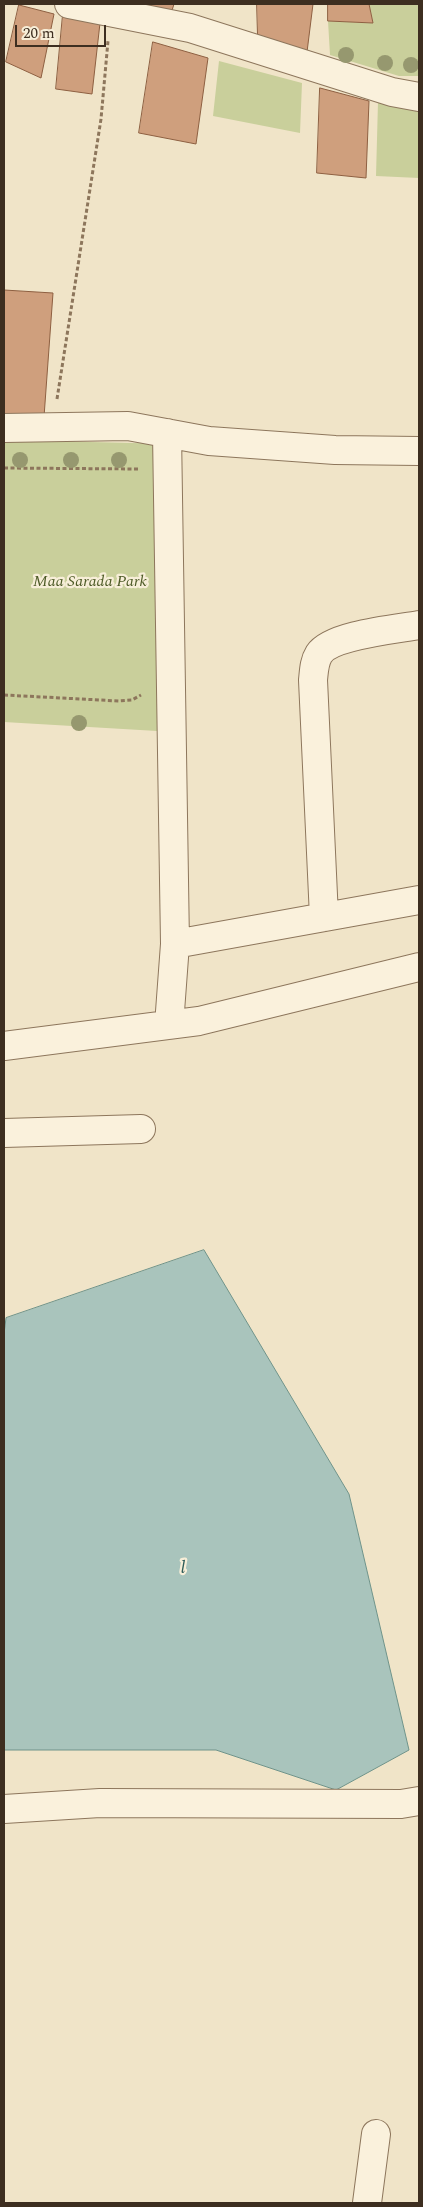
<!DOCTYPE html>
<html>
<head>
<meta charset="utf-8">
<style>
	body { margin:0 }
	#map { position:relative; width:423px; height:2207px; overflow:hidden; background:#f0e4c8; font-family:Spectral,serif }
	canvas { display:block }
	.frame { position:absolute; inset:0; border:5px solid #3d2e20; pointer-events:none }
	.scale { position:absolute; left:15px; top:25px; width:91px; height:22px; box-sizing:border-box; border:2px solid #3d2e20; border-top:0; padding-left:6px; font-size:15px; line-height:18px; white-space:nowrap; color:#3d2e20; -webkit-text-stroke:4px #f7eed8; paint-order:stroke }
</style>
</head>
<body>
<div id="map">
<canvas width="423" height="2207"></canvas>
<div class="frame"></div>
<div class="scale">20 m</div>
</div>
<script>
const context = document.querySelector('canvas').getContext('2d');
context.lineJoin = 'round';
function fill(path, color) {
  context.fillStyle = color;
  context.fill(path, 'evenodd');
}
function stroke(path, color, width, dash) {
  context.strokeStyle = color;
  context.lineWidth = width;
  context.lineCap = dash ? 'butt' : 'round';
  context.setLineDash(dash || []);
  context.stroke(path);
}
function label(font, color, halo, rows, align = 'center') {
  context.font = font + ' Spectral,serif';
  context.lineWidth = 4.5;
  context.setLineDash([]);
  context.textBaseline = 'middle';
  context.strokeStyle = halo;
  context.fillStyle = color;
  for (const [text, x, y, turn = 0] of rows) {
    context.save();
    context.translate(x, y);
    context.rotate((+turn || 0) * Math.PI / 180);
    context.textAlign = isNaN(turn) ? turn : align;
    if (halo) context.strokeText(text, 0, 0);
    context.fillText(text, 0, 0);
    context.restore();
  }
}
fill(new Path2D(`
	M 369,4 L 419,4 L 419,76 L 399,76 L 330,55 L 328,21 L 373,23 Z
	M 219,61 L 302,83 L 300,133 L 213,116 Z
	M 378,102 L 419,107 L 419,178 L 376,176 Z
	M 4,440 L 176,444 L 174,732 L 4,722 Z`), '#c9cf9b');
const water = new Path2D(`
	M 204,1250 L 349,1494 L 409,1750 L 336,1790 L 216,1750 L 4,1750 L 4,1334 L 6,1318 Z`);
fill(water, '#a9c4bc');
stroke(water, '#6f938a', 1);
const building = new Path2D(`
	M 129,4 L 174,4 L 170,17 Z
	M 257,4 L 313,4 L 307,52 L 258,38 Z
	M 328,4 L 369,4 L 373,23 L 328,21 Z
	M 19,5 L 54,14 L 41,78 L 6,62 Z
	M 63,14 L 100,23 L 92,94 L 56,89 Z
	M 153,42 L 208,58 L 196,144 L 139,133 Z
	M 320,88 L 369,101 L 366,178 L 317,173 Z
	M 4,290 L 53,293 L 44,417 L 4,414 Z`);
fill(building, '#cf9f7d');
stroke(building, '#8d5f41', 1);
const minor = new Path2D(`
	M 69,4 L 190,28 L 392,92 L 419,97
	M 4,428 L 128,426 L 209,441 L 335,450 L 419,451
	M 167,433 L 175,944
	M 324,917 L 313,680 C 314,671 314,662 319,654 C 331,635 397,629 419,625
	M 169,1025 L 175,944 L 419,900
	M 4,1046 L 199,1021 L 419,967
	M 4,1133 L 141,1129
	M 4,1809 L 100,1803 L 401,1804 L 419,1801
	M 367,2203 L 376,2134`);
stroke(minor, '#8d765c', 30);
stroke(new Path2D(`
	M 57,399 L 101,119 L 108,41
	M 4,468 L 139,469
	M 4,695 L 119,701 L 132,700 L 141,695`), '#8d765c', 3, [4, 2.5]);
stroke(minor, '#faf1dc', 28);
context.fillStyle = '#96986f';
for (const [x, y] of [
	[346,55],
	[385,63],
	[411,65],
	[20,460],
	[71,460],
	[119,460],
	[79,723]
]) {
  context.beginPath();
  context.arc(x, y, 8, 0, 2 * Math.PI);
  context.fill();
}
label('italic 16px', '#4d5a26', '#f7eed8', [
	["Maa Sarada Park",90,583]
]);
label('italic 18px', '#2f5d5a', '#f7eed8', [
	["l",183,1569]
]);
</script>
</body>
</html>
